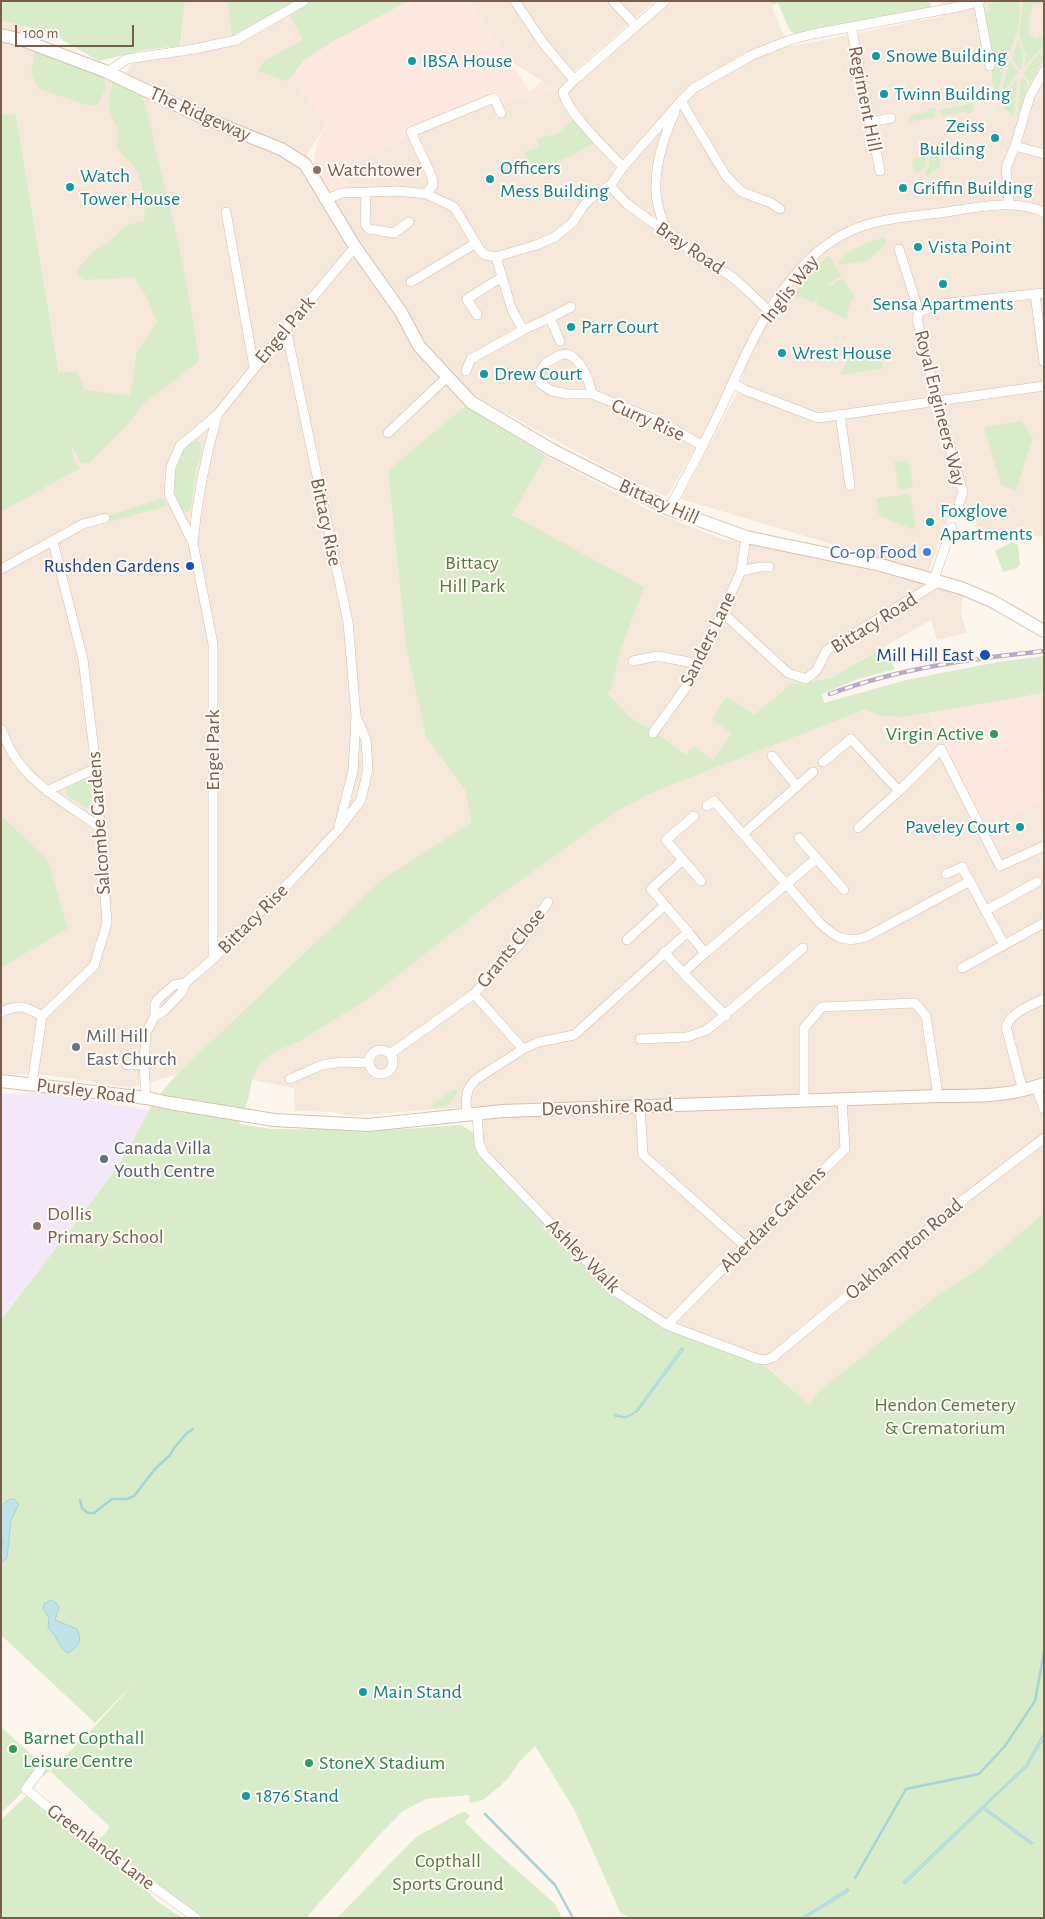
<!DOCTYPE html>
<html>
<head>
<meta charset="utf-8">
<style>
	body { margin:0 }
	#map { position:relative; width:1045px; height:1919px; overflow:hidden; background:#fdf6ec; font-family:"Alegreya Sans",sans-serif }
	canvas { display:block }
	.frame { position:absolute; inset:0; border:2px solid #7a5c4d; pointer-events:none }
	.scale { position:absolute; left:15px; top:25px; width:119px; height:22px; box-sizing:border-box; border:2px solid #7a5c4d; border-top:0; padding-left:6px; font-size:15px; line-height:18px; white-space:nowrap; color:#7a5c4d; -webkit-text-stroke:4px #fffaf3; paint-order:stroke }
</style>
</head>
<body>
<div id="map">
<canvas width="1045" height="1919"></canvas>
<div class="frame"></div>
<div class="scale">100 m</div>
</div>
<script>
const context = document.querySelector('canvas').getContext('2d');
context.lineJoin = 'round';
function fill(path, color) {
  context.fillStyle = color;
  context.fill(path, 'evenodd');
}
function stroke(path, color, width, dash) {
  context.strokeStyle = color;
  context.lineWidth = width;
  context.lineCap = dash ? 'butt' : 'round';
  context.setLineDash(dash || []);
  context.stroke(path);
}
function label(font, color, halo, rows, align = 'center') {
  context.font = font + ' "Alegreya Sans",sans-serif';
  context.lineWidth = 4;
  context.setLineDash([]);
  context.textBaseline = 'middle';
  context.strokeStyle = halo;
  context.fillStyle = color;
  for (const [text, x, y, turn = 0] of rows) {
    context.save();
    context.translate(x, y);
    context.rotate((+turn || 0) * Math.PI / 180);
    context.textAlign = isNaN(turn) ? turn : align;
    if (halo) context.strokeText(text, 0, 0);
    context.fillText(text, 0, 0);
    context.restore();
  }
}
fill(new Path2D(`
	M 1,1 L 21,1 L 25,41 L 17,47 L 79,63 L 98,76 L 120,80 L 141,98 L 148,84 L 126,73 L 132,63 L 180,55 L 185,1 L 227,1 L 234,42 L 289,14 L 310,52 L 326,125 L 304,159 L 342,193 L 355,164 L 445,116 L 557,90 L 510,61 L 470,1 L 655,1 L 573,73 L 559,89 L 576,82 L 670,1 L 770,1 L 788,47 L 943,16 L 941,1 L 1044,1 L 1044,537 L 977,531 L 976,519 L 949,516 L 928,573 L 681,499 L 738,391 L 752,342 L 733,383 L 667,497 L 614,472 L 478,398 L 471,402 L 449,380 L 465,406 L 388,470 L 406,647 L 426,737 L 465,792 L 471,822 L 380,881 L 177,1074 L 131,1088 L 47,1075 L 1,1074 L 1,968 L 68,927 L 48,860 L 1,815 L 1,512 L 81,468 L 74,461 L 16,115 L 1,114 Z
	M 546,456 L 649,510 L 724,540 L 754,543 L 939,585 L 963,595 L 961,614 L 967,633 L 937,640 L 931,620 L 830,678 L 811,682 L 789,684 L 782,692 L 754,714 L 712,720 L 733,733 L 713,760 L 687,754 L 657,733 L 630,718 L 607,693 L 611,688 L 621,648 L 512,515 Z
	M 864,710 L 881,716 L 903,717 L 928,712 L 986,828 L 1044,799 L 1044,1213 L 978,1269 L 940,1293 L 818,1392 L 810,1405 L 770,1369 L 669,1322 L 616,1292 L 493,1161 L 483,1143 L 480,1106 L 348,1116 L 333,1112 L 295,1111 L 294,1088 L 252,1080 L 259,1064 L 273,1053 L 298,1042 L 367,1000 L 496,898 L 617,811 L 656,791 Z`), '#f5e8da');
fill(new Path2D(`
	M 401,1 L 470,1 L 530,91 L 542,81 L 557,90 L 445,116 L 355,164 L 342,193 L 327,199 L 312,173 L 317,142 L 326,125 L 285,68 Z
	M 1044,693 L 1044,799 L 986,829 L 928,712 Z`), '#fde8e0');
fill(new Path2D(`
	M 22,1093 L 46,1093 L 149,1110 L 113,1173 L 1,1319 L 1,1094 Z`), '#f3e8fa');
fill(new Path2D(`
	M 1,1 L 185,1 L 180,46 L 145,50 L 99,61 L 50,33 L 1,20 Z
	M 227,1 L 297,1 L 232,36 Z
	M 310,1 L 408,1 L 332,42 L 303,61 L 294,74 L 285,81 L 258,71 L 264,61 L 303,40 L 289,14 Z
	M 770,1 L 931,1 L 930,9 L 846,23 L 795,34 L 790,31 L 778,3 L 772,5 Z
	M 998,1 L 1019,1 C 1022,18 1017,37 1009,52 L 999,54 L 991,50 L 985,13 L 990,11 L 988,5 Z
	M 1023,1 L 1044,1 L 1044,4 L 1033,4 L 1028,22 L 1031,37 L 1038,39 L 1039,36 L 1044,37 L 1044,48 L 1037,52 L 1024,68 L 1026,54 L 1019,35 Z
	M 1018,40 L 1023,54 L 1022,68 L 1020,70 L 1012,60 Z
	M 1044,51 L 1044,58 L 1030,83 L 1024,75 C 1028,66 1035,56 1044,51 Z
	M 35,52 L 43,52 L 103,74 L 106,88 L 97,106 L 83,104 L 39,89 L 31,74 Z
	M 1000,57 L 1005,60 L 997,98 L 992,82 L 992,59 Z
	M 1010,61 L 1018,72 L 1000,97 L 1009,62 Z
	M 1022,77 L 1028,85 L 1017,119 L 1021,80 Z
	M 1017,78 L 1014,116 L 1011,115 L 1003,106 L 1003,97 Z
	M 113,82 L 142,96 C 150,118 153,141 159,163 C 176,228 190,294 199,361 L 142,405 L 128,424 L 89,463 L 81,463 L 71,444 L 74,461 L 81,468 L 1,512 L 1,114 L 16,115 L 59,374 L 60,372 L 76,372 L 81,380 L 84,390 L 130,396 L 137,352 L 157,322 L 145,294 L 134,277 L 84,280 L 76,274 L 80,266 L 94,251 L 107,244 L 125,226 L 144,221 C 146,202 144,183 134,167 C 128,159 120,154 116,145 C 122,130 116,128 111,115 C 108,106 110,90 113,82 Z
	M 968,102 L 973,105 L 973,110 L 969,114 L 966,112 L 943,116 L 938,110 L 966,105 Z
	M 934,108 L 936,110 L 934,118 L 907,122 L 914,114 L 926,112 L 928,109 Z
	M 572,120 L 574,120 L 595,143 L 542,171 L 540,169 L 534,172 L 524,153 L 539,146 L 536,140 L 544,136 L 556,135 Z
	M 938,155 L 941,168 L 931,171 L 931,175 L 926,176 L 925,172 L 929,167 L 929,156 Z
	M 925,156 L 926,167 L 917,173 L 912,165 L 914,159 Z
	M 885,237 L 886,244 L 867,261 L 840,265 L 838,261 C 851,249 867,242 885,237 Z
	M 829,255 L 841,276 L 830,283 L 828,281 L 826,283 L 831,286 L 842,278 L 855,298 L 850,302 L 846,319 L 816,304 L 818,298 L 816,298 L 813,303 L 800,296 L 797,299 L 794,294 L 810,272 Z
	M 878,349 L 883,368 L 840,375 L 850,355 Z
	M 465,406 L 525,442 L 546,456 L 512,515 L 644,587 L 621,648 L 611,689 L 607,693 L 631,718 L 654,731 L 686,754 L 694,746 L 713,760 L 732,733 L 712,720 L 726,697 L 754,714 L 782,692 L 789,684 L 811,682 L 830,678 L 883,648 L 895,669 L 858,679 L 822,694 L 824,703 L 906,680 L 998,662 L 1044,656 L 1044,693 L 903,717 L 881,716 L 864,710 L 656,791 L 617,811 L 496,898 L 367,1000 L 298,1042 L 273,1053 L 259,1064 L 252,1080 L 248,1100 L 239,1124 L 271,1129 L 389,1130 L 461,1125 L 474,1133 L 480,1157 L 616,1292 L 665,1328 L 743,1355 L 769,1369 L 810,1405 L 818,1392 L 940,1293 L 978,1269 L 1044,1213 L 1044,1918 L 628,1918 L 627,1915 L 621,1914 L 574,1809 L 535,1746 L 520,1761 L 509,1777 L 499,1787 L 483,1800 L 470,1803 L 469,1795 L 426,1799 L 403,1811 L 380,1834 L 306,1918 L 201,1918 L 98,1841 L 110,1827 L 50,1771 L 30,1785 L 1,1813 L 1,1727 L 50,1771 L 97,1724 L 136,1681 L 95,1723 L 1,1635 L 1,1320 L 119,1165 L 154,1101 L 177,1074 L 380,881 L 471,822 L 465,791 L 426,737 L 406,647 L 388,470 Z
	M 1021,421 L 1033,438 L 1016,490 L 1001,485 L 984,427 Z
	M 194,440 L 200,442 L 201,451 L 195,474 L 191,507 L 188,512 C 181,512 180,507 177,502 C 169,483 174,450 194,440 Z
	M 904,460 L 909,464 L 913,485 L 911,488 L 899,490 L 894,462 Z
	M 910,494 L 916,528 L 911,529 L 879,515 L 876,498 Z
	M 164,498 L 167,506 L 109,522 L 107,516 Z
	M 1012,542 L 1018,545 L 1020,565 L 1017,568 L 1003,572 L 995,551 Z
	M 85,780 L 91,784 L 91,805 L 86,808 L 66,795 L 67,787 Z
	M 1,815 L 48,860 L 68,928 L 1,968 Z
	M 453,1090 L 458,1090 C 451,1107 448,1107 431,1108 L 433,1104 Z
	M 27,1795 L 109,1854 L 158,1902 L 183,1918 L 1,1918 L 1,1820 Z
	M 462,1812 L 465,1812 L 470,1816 L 465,1822 L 483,1840 L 555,1904 L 562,1918 L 337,1918 L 416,1837 Z`), '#d8ecc9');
const water = new Path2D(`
	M 682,1348 L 684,1349 L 638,1411 L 626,1418 L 614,1416 L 615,1414 L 625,1417 L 634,1413 Z
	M 14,1499 L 19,1504 L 11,1520 L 7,1558 L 1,1563 L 1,1545 L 3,1543 L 1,1534 L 1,1506 L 8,1500 Z
	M 52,1600 L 57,1604 L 59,1608 L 55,1620 L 77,1629 C 83,1641 78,1648 67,1653 C 57,1645 58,1636 48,1628 L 49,1618 L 43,1608 L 44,1604 Z
	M 1044,1733 L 1044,1738 L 1027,1767 L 984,1807 L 1033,1843 L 1031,1844 L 983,1809 L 905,1884 L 903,1882 L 1025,1766 Z
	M 848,1889 L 849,1891 L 805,1918 L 802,1918 Z`);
fill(water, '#bfe3e8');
stroke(water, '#a5d3da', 1);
stroke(new Path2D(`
	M 80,1500 L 82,1508 L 88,1513 L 94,1513 L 112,1499 L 127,1499 L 134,1496 L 155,1469 L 170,1455 L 174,1448 L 186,1434 L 193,1429
	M 485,1814 L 555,1885 L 573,1918
	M 855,1878 L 906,1789 L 979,1774 L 1005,1746 L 1035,1701 L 1044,1652`), '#a5d3da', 2.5);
const street = new Path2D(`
	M 515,1 L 543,43 L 574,80
	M 613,1 L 636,26
	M 978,2 L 990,66
	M 851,27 L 880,171
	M 108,72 L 127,59 L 195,49 L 236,40 L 304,1
	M 681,101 L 726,176 L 742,192 L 771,203 L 780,209
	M 870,122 L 891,118
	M 1015,146 L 1044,154
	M 623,167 C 607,150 567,112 563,92 L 574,80 L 665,1
	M 610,186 L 627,204 L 716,268 C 735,275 753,297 769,311
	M 366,193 L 365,224 L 369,229 L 394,233 L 409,222
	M 426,194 L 433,185 L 432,177 L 411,132 L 494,98 L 501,113
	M 327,199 L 342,193 L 399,191 L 426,194 L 454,207 L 480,250 L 485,255 L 496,257 L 512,310 L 523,330
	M 1009,204 L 1006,168 L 1015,146 L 1030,96 L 1044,71
	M 226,212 L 254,367
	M 666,232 C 662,218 656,205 656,191 C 655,164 664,136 675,112
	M 899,249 L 919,312
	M 496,257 L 536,245 L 555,237 L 573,222 L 584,205 L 596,194 L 610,186 L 623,167 L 681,101 L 694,88 L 752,55 L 790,40 L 813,34 L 963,6 L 980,1
	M 411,282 L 476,243
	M 1035,294 L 1044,362
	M 477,315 L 467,299 L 502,277
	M 286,329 L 348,622 L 356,716 L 353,771 L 338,830
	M 560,341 L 550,318 L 571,307
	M 466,371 L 471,359 L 523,330 L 550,318
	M 733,383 L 745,390 L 818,418 L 1044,386
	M 592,394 C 589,380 582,361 568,354 L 560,355 L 546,363 L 541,370 L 539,378 L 541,384 L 552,391 L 567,394 L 592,394 L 661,422 L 703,446
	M 840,414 L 850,486
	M 388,433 L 447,377
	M 959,504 L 963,492 L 936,400 L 917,319 L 919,312 L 940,304 L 1044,293
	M 669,509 C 686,478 702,447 718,415 C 748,350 781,263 850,231 C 878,218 910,217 939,213 C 974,208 1011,198 1044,212
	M 193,543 C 197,500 205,458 217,416
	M 1,569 L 83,524 L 105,518
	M 741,571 L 760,567 L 769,567
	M 934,579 L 952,527
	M 722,612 L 788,673 L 806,679 L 816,671 L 827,650 L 940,581
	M 633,661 L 657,656 L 699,664
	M 1,729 C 5,737 8,746 13,754 C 32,786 70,806 100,827
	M 653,733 L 684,690 L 699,664 L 741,571 L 746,537
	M 772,756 L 797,786
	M 823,762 L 851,739 L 899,791
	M 47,791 L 96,768
	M 707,806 L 714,801 L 820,923 C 836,938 845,943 866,937 L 970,881
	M 694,816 L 666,840 L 701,881
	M 858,828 L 899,791 L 941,749 L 1000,866 L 1044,846
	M 743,834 L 813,772
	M 799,838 L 844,890
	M 683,860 L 651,889 L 688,932
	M 946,874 L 962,867 L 1004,945
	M 985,911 L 1037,882
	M 627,940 L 665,905
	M 705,953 L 817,858
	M 213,959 L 213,644 L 193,543 L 169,494 L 171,467 L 180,446 L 217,415 L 286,329 L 355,247
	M 962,968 L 1044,923
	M 683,973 L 726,1016
	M 474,994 L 523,1049
	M 1,1012 C 20,1004 25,1006 42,1016
	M 155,1016 L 164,1011 L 182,992 L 185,983 L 213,959 L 291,881 L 338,830 L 361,800 L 368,769 L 366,740 L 357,718
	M 640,1039 L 687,1037 L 707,1030 L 803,948
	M369 1062a12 12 0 1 1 24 0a12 12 0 1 1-24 0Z
	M 390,1054 L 474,994 L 520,944 L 548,902
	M 127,1065 L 144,1064
	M 290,1079 L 322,1065 L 342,1062 L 369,1063
	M 32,1084 L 42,1016 L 94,966 L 107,923 L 96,768 L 83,659 L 53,542
	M 1036,1087 L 1044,1109
	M 1023,1091 L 1006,1027 C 1011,1012 1030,1006 1044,999
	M 146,1098 L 144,1064 L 146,1033 L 155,1016 L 155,1005 L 157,1000 L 174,985 L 185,983
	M 804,1101 L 804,1028 L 822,1007 L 915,1003 L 926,1016 L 938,1096
	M 640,1106 L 643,1155 L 745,1246
	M 467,1114 L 466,1101 L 468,1090 L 475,1080 L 523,1049 L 539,1042 L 574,1035 L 688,932 L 705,953 L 683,973 L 664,952
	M 477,1114 L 479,1143 L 483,1153 L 616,1292 L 667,1325 L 758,1359 L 765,1360 L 773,1357 L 963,1200 L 1044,1138
	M 667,1325 L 745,1246 L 845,1149 L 842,1100
	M 41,1769 L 26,1789 L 83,1836 L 196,1918`);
const secondary = new Path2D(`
	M 1,35 L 25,41 L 105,71 L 204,118 L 281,149 L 305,164 L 355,247 L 401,312 L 419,346 L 471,402 L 552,450 L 669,509 L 746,537 L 881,565 L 961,588 L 992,601 L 1044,631
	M 1,1081 L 146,1098 L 170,1103 L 274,1120 L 368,1125 L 503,1111 L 938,1096 C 977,1096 1006,1097 1044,1084`);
stroke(street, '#d1beb0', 10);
stroke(secondary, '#d6c0b0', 14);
stroke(street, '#fff', 9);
stroke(secondary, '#fff', 12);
const rail = new Path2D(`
	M 830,694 C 899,668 971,659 1044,651`);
stroke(rail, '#b9a8c9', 4.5);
stroke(rail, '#fffaf3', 2.5, [8]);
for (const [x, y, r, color] of [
	[876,56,5,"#0f9aa8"],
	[412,61,5,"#0f9aa8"],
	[884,94,5,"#0f9aa8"],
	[995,138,5,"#0f9aa8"],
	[317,170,5,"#8d6e63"],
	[490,179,5,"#0f9aa8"],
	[70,187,5,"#0f9aa8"],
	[903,188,5,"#0f9aa8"],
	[918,247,5,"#0f9aa8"],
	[943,284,5,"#0f9aa8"],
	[571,327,5,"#0f9aa8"],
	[782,353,5,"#0f9aa8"],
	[484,374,5,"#0f9aa8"],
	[930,522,5,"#0f9aa8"],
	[927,552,5,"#3f7fe0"],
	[190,566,5,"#1a4fb4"],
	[985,655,6,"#1a4fb4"],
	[994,734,5,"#2e9e5b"],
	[1020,827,5,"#0f9aa8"],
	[76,1047,5,"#6b7280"],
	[104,1159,5,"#5c6f8a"],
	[37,1226,5,"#8d6e63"],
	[363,1692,5,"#0f9aa8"],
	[13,1749,5,"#2e9e5b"],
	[309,1763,5,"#2e9e5b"],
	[246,1796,5,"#0f9aa8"]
]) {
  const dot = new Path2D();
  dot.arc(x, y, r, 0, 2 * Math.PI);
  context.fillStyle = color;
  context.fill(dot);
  stroke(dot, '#fffaf3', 2);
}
label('20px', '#0d838f', '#fffaf3', [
	["Snowe Building",886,56],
	["IBSA House",422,61],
	["Twinn Building",894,94],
	["Zeiss",985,126,"right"],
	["Building",985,149,"right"],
	["Officers",500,168],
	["Mess Building",500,191],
	["Watch",80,176],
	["Tower House",80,199],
	["Griffin Building",913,188],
	["Vista Point",928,247],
	["Sensa Apartments",943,304,"center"],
	["Parr Court",581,327],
	["Wrest House",792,353],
	["Drew Court",494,374],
	["Foxglove",940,511],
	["Apartments",940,534],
	["Paveley Court",1010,827,"right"],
	["Main Stand",373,1692],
	["1876 Stand",256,1796]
], 'left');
label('20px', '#7a5c4d', '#fffaf3', [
	["Regiment Hill",865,99,79],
	["The Ridgeway",200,114,24],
	["Bray Road",690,248,34],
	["Inglis Way",790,289,-52],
	["Engel Park",285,330,-50],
	["Royal Engineers Way",940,408,76],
	["Curry Rise",648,420,24],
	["Bittacy Hill",659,502,24],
	["Bittacy Rise",326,522,78],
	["Bittacy Road",874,623,-32],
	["Sanders Lane",708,639,-64],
	["Engel Park",213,750,-90],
	["Salcombe Gardens",99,823,-94],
	["Bittacy Rise",253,919,-45],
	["Grants Close",511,948,-51],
	["Pursley Road",86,1091,7],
	["Devonshire Road",607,1107,-2],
	["Aberdare Gardens",773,1219,-45],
	["Oakhampton Road",904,1249,-40],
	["Ashley Walk",583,1256,45],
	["Greenlands Lane",101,1847,37]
]);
label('20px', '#785e54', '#fffaf3', [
	["Watchtower",327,170],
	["Dollis",47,1214],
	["Primary School",47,1237]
], 'left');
label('20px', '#366cbe', '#fffaf3', [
	["Co-op Food",917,552]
], 'right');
label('20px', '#537a41', '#fffaf3', [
	["Bittacy",472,563],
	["Hill Park",472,586],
	["Hendon Cemetery",945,1405],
	["& Crematorium",945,1428],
	["Copthall",448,1861],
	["Sports Ground",448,1884]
]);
label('20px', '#164399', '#fffaf3', [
	["Rushden Gardens",180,566],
	["Mill Hill East",974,655]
], 'right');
label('20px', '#27864d', '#fffaf3', [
	["Virgin Active",984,734,"right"],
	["Barnet Copthall",23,1738],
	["Leisure Centre",23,1761],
	["StoneX Stadium",319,1763]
], 'left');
label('20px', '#5b616d', '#fffaf3', [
	["Mill Hill",86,1036],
	["East Church",86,1059]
], 'left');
label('20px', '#4e5e75', '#fffaf3', [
	["Canada Villa",114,1148],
	["Youth Centre",114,1171]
], 'left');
</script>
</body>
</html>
